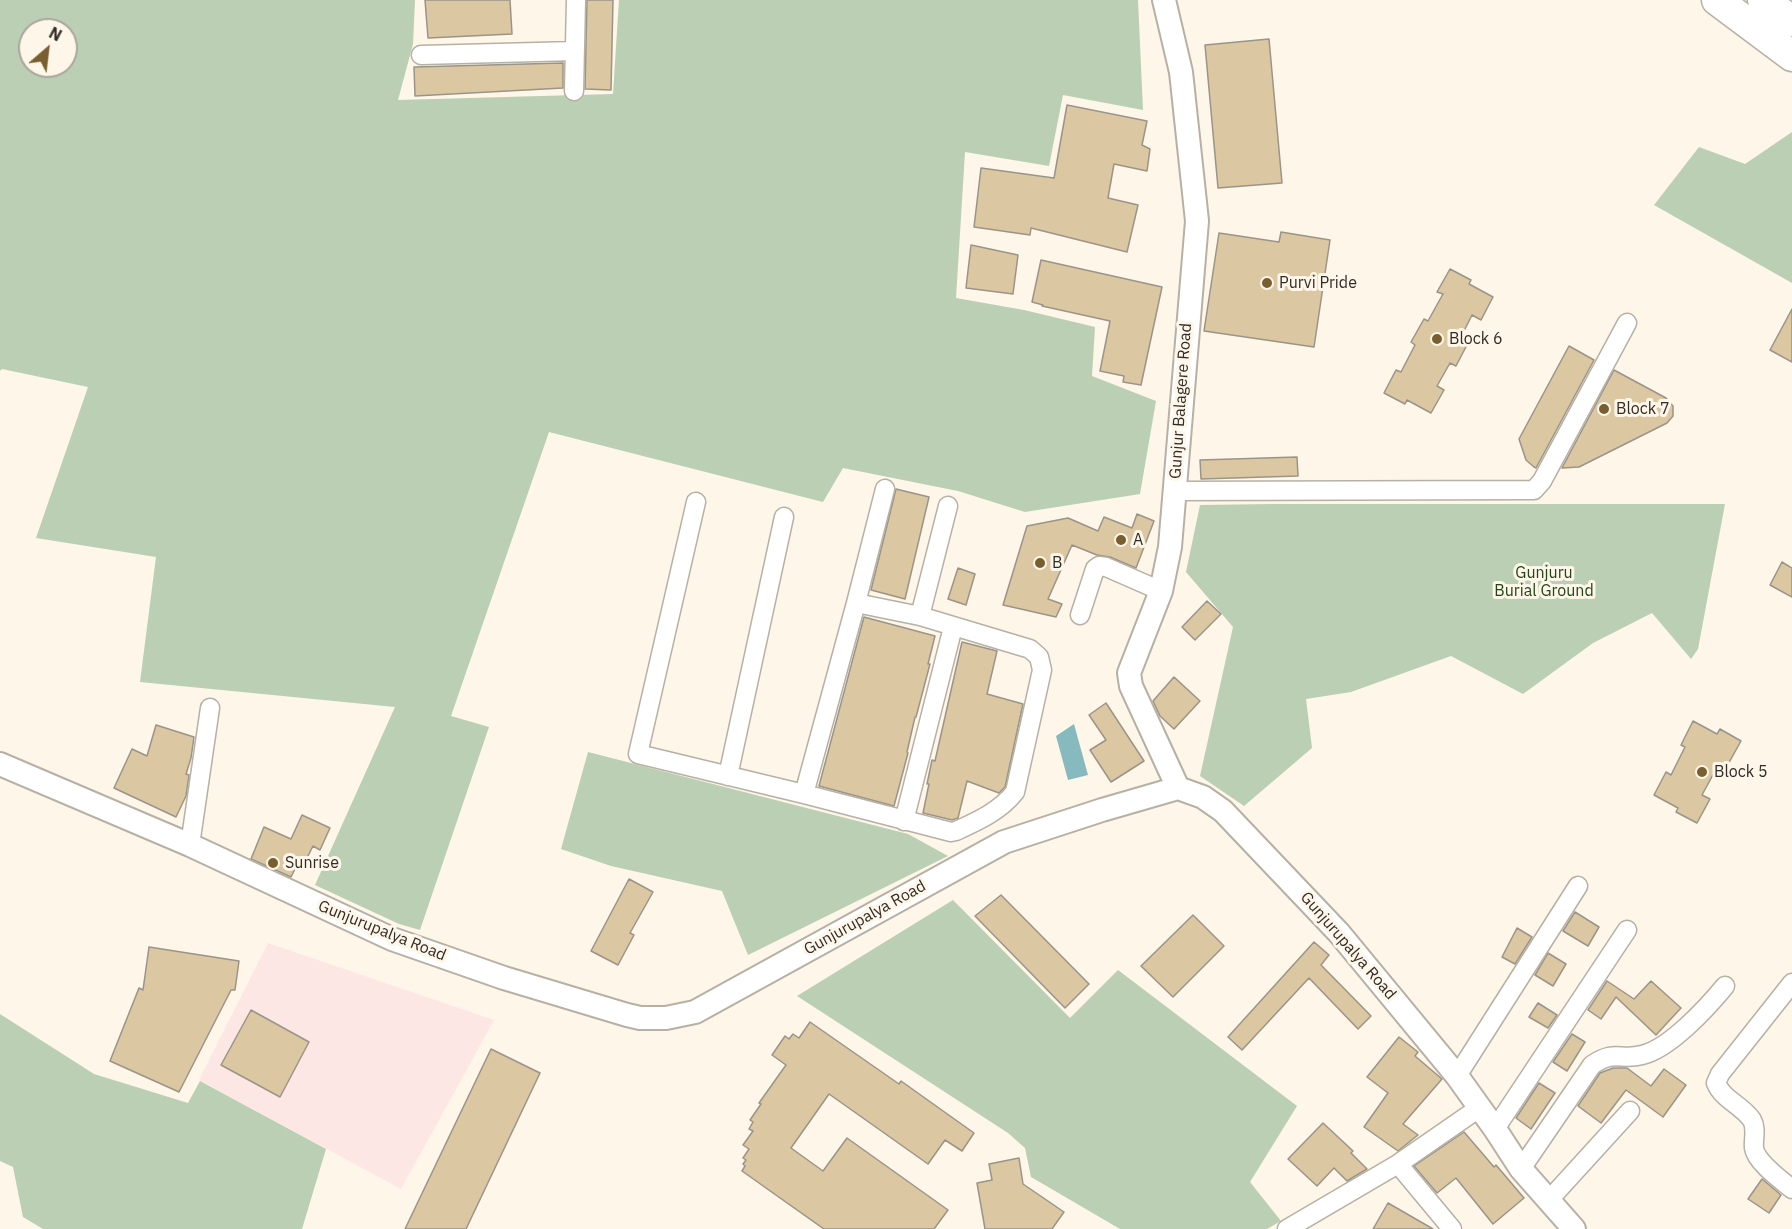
<!DOCTYPE html>
<html>
<head>
<meta charset="utf-8">
<style>
	body { margin:0 }
	#map { position:relative; width:1792px; height:1229px; overflow:hidden; background:#fdf6e9; font-family:"IBM Plex Sans",sans-serif }
	canvas { display:block }
	.north { position:absolute; left:18px; top:18px; width:60px; height:60px; box-sizing:border-box; background:#fdf6e9; border:2px solid #aba69c; border-radius:50%; rotate:28deg; font-size:16px; font-weight:700; line-height:24px; text-align:center; color:#302d28 }
	.north::after { content:''; display:block; margin:auto; width:21px; height:27px; background:#795e30; clip-path:polygon(50% 0,100% 100%,50% 72%,0 100%) }
</style>
</head>
<body>
<div id="map">
<canvas width="1792" height="1229"></canvas>
<div class="north">N</div>
</div>
<script>
const context = document.querySelector('canvas').getContext('2d');
context.lineJoin = 'round';
function fill(path, color) {
  context.fillStyle = color;
  context.fill(path, 'evenodd');
}
function stroke(path, color, width, dash) {
  context.strokeStyle = color;
  context.lineWidth = width;
  context.lineCap = dash ? 'butt' : 'round';
  context.setLineDash(dash || []);
  context.stroke(path);
}
function label(font, color, halo, rows, align = 'center') {
  context.font = font + ' "IBM Plex Sans",sans-serif';
  context.lineWidth = 6;
  context.setLineDash([]);
  context.textBaseline = 'middle';
  context.strokeStyle = halo;
  context.fillStyle = color;
  for (const [text, x, y, turn = 0] of rows) {
    context.save();
    context.translate(x, y);
    context.rotate((+turn || 0) * Math.PI / 180);
    context.textAlign = isNaN(turn) ? turn : align;
    if (halo) context.strokeText(text, 0, 0);
    context.fillText(text, 0, 0);
    context.restore();
  }
}
fill(new Path2D(`
	M 268,943 L 494,1020 L 401,1189 L 199,1080 Z`), '#fde7e4');
fill(new Path2D(`
	M 0,0 L 415,0 L 413,44 L 398,100 L 613,94 L 619,0 L 1138,0 L 1143,110 L 1063,95 L 1049,166 L 965,152 L 956,298 L 1024,310 L 1095,327 L 1092,376 L 1156,401 L 1140,494 L 1025,512 L 958,491 L 843,468 L 823,502 L 549,432 L 451,716 L 489,727 L 420,930 L 399,924 L 315,885 L 395,707 L 140,682 L 156,557 L 36,538 L 88,387 L 2,369 L 0,371 ZM 30,30 L 66,30 L 66,66 L 30,66 Z
	M 1792,132 L 1792,283 L 1654,205 L 1699,147 L 1745,164 Z
	M 1273,504 L 1725,504 L 1698,649 L 1691,659 L 1652,613 L 1593,643 L 1523,694 L 1451,656 L 1351,692 L 1306,699 L 1312,748 L 1244,806 L 1200,776 L 1233,627 L 1186,572 L 1200,505 Z
	M 588,752 L 908,834 L 948,856 L 748,955 L 722,891 L 611,866 L 561,849 Z
	M 953,900 L 1070,1018 L 1118,970 L 1297,1106 L 1250,1182 L 1281,1221 L 1267,1229 L 1120,1229 L 1031,1177 L 1025,1148 L 1008,1133 L 797,996 Z
	M 0,1014 L 94,1074 L 188,1103 L 200,1081 L 326,1149 L 302,1229 L 43,1229 L 23,1217 L 13,1167 L 0,1161 Z`), '#bacfb3');
fill(new Path2D(`
	M 1074,724 L 1088,775 L 1068,780 L 1056,736 Z`), '#87babe');
const building = new Path2D(`
	M 425,0 L 510,0 L 512,34 L 428,38 Z
	M 587,0 L 613,0 L 611,90 L 585,89 Z
	M 1269,39 L 1282,183 L 1218,188 L 1205,45 Z
	M 563,63 L 563,88 L 415,96 L 414,67 Z
	M 1067,105 L 1147,121 L 1142,145 L 1150,149 L 1147,171 L 1114,164 L 1108,198 L 1138,205 L 1127,252 L 1031,228 L 1030,235 L 974,227 L 981,168 L 1054,178 Z
	M 1281,232 L 1330,240 L 1314,347 L 1204,331 L 1219,233 L 1279,242 Z
	M 971,245 L 1018,255 L 1013,294 L 966,288 Z
	M 1041,260 L 1162,287 L 1141,385 L 1123,382 L 1124,376 L 1100,371 L 1110,321 L 1042,306 L 1043,305 L 1032,302 Z
	M 1450,269 L 1471,280 L 1469,284 L 1493,297 L 1481,320 L 1472,315 L 1460,339 L 1468,343 L 1456,366 L 1450,363 L 1437,386 L 1444,390 L 1431,413 L 1407,400 L 1405,404 L 1384,393 L 1396,370 L 1401,372 L 1415,345 L 1411,342 L 1424,319 L 1428,321 L 1443,294 L 1437,292 Z
	M 1792,309 L 1792,362 L 1770,350 Z
	M 1569,346 L 1594,360 L 1536,468 L 1534,467 L 1526,460 L 1519,439 Z
	M 1614,370 L 1666,398 L 1673,406 L 1673,416 L 1667,423 L 1579,467 L 1562,468 Z
	M 1297,457 L 1298,476 L 1201,479 L 1200,460 Z
	M 896,489 L 929,497 L 905,599 L 871,590 Z
	M 1137,514 L 1154,521 L 1136,568 L 1110,557 L 1097,555 L 1072,545 L 1048,599 L 1062,604 L 1056,617 L 1003,605 L 1027,526 L 1068,518 L 1098,531 L 1104,517 L 1132,528 Z
	M 1782,562 L 1792,568 L 1792,597 L 1770,585 Z
	M 958,568 L 975,574 L 966,605 L 948,599 Z
	M 1207,601 L 1221,614 L 1195,640 L 1182,627 Z
	M 864,617 L 935,636 L 928,664 L 930,664 L 916,717 L 915,717 L 907,752 L 908,753 L 894,806 L 819,786 Z
	M 962,642 L 997,651 L 987,694 L 1023,704 L 1005,787 L 999,793 L 967,781 L 958,818 L 952,820 L 923,813 L 929,784 L 927,784 L 932,760 L 935,761 Z
	M 1174,677 L 1200,701 L 1174,729 L 1160,716 L 1153,701 Z
	M 1106,703 L 1144,761 L 1111,782 L 1090,750 L 1106,740 L 1089,715 Z
	M 1693,721 L 1717,734 L 1720,729 L 1741,741 L 1721,777 L 1714,773 L 1702,795 L 1710,799 L 1697,823 L 1676,812 L 1678,808 L 1654,795 L 1666,772 L 1671,775 L 1685,747 L 1681,745 Z
	M 156,725 L 194,737 L 191,758 L 186,774 L 189,775 L 186,796 L 176,817 L 114,788 L 132,749 L 147,756 Z
	M 302,815 L 330,828 L 320,850 L 313,846 L 303,866 L 298,863 L 291,877 L 251,859 L 264,827 L 291,839 Z
	M 629,879 L 653,892 L 630,933 L 634,935 L 618,965 L 591,951 Z
	M 1001,895 L 1089,984 L 1065,1008 L 975,916 Z
	M 1575,912 L 1599,927 L 1588,946 L 1563,931 Z
	M 1193,915 L 1224,946 L 1173,997 L 1141,966 Z
	M 1517,928 L 1532,937 L 1515,964 L 1502,957 Z
	M 1314,942 L 1329,955 L 1321,965 L 1371,1016 L 1358,1029 L 1309,978 L 1242,1050 L 1228,1037 Z
	M 149,947 L 239,961 L 235,990 L 231,990 L 179,1092 L 110,1061 L 139,988 L 143,990 Z
	M 1548,953 L 1566,964 L 1553,986 L 1535,975 Z
	M 1607,981 L 1634,999 L 1651,981 L 1681,1008 L 1656,1035 L 1616,997 L 1601,1019 L 1588,1010 Z
	M 1538,1003 L 1557,1015 L 1548,1028 L 1529,1017 Z
	M 251,1010 L 309,1042 L 280,1097 L 221,1065 Z
	M 810,1022 L 899,1084 L 901,1081 L 974,1133 L 962,1151 L 945,1140 L 928,1164 L 829,1094 L 791,1148 L 823,1171 L 847,1138 L 948,1210 L 934,1229 L 824,1229 L 742,1171 L 745,1166 L 743,1164 L 746,1160 L 743,1158 L 749,1149 L 743,1145 L 753,1131 L 749,1129 L 753,1122 L 750,1120 L 761,1104 L 759,1103 L 786,1065 L 772,1055 L 785,1036 L 789,1039 L 793,1034 L 799,1038 Z
	M 1572,1034 L 1585,1042 L 1567,1071 L 1553,1062 Z
	M 1399,1037 L 1418,1052 L 1415,1056 L 1442,1079 L 1403,1124 L 1418,1135 L 1398,1151 L 1364,1127 L 1388,1093 L 1367,1077 Z
	M 491,1049 L 540,1073 L 466,1229 L 405,1229 Z
	M 1613,1068 L 1627,1068 L 1651,1086 L 1664,1069 L 1686,1085 L 1663,1117 L 1626,1090 L 1601,1123 L 1578,1106 L 1600,1073 Z
	M 1539,1083 L 1555,1093 L 1531,1129 L 1516,1118 Z
	M 1323,1123 L 1353,1151 L 1351,1153 L 1367,1169 L 1347,1181 L 1334,1168 L 1317,1186 L 1288,1159 Z
	M 1464,1132 L 1494,1167 L 1496,1165 L 1524,1198 L 1493,1224 L 1456,1178 L 1437,1193 L 1414,1166 Z
	M 1019,1158 L 1023,1184 L 1064,1212 L 1052,1229 L 985,1229 L 977,1183 L 992,1180 L 989,1164 Z
	M 1762,1179 L 1781,1195 L 1769,1213 L 1748,1199 Z
	M 1388,1203 L 1433,1229 L 1373,1229 Z`);
fill(building, '#dbc7a2');
stroke(building, '#9b9488', 1.5);
const minor = new Path2D(`
	M 421,55 L 575,51
	M 574,91 L 576,0
	M 1174,491 L 1534,490 L 1542,481 L 1627,323
	M 696,502 L 638,754 L 804,794 L 951,832 L 956,831 C 978,821 1000,811 1015,792 L 1042,670 L 1039,657 L 1030,649 L 920,616 L 856,603
	M 1080,615 L 1095,569 L 1099,566 L 1106,567 L 1161,591
	M 920,616 L 948,506
	M 728,776 L 784,517
	M 804,794 L 856,603 L 885,489
	M 904,821 L 953,627
	M 190,845 L 210,708
	M 1792,983 L 1720,1074 L 1716,1083 C 1723,1100 1742,1105 1752,1120 C 1757,1129 1753,1139 1754,1148 C 1756,1162 1781,1180 1792,1189
	M 1457,1076 L 1578,886
	M 1495,1129 L 1627,930
	M 1398,1164 L 1452,1229
	M 1521,1169 L 1592,1065 C 1615,1049 1620,1061 1642,1055 C 1669,1049 1707,1008 1725,986
	M 1548,1201 L 1630,1111
	M 1287,1229 L 1398,1164 L 1479,1108`);
const tertiary = new Path2D(`
	M 1164,0 L 1181,72 L 1197,221 L 1170,547 L 1161,591 L 1129,673 L 1131,686 L 1178,788
	M 0,764 L 190,845 L 392,939 L 504,978 L 627,1015 L 640,1018 L 666,1018 L 695,1012 L 1004,842 L 1102,810 L 1178,788 L 1203,797 L 1223,811 L 1339,933 L 1457,1076 L 1495,1129 L 1521,1169 L 1574,1229`);
const primary = new Path2D(`
	M 1717,0 L 1792,56
	M 1763,0 L 1792,21`);
stroke(minor, '#b7b0a4', 21);
stroke(tertiary, '#b7b0a4', 26);
stroke(primary, '#b7b0a4', 33);
stroke(minor, '#fff', 18);
stroke(tertiary, '#fff', 22);
stroke(primary, '#fff', 30);
for (const [x, y, r, color] of [
	[1267,283,6,"#795e30"],
	[1437,339,6,"#795e30"],
	[1604,409,6,"#795e30"],
	[1121,540,6,"#795e30"],
	[1040,563,6,"#795e30"],
	[1702,772,6,"#795e30"],
	[273,863,6,"#795e30"]
]) {
  const dot = new Path2D();
  dot.arc(x, y, r, 0, 2 * Math.PI);
  context.fillStyle = color;
  context.fill(dot);
  stroke(dot, '#fdf6e9', 2);
}
label('16px', '#302d28', '#fdf6e9', [
	["Purvi Pride",1279,283],
	["Block 6",1449,339],
	["Block 7",1616,409],
	["A",1133,540],
	["B",1052,563],
	["Block 5",1714,772],
	["Sunrise",285,863]
], 'left');
label('16px', '#302d28', '#fdf6e9', [
	["Gunjur Balagere Road",1181,401,-86],
	["Gunjurupalya Road",865,918,-29],
	["Gunjurupalya Road",382,931,22],
	["Gunjurupalya Road",1348,946,49]
]);
label('16px', '#244616', '#fdf6e9', [
	["Gunjuru",1544,573],
	["Burial Ground",1544,591]
]);
</script>
</body>
</html>
